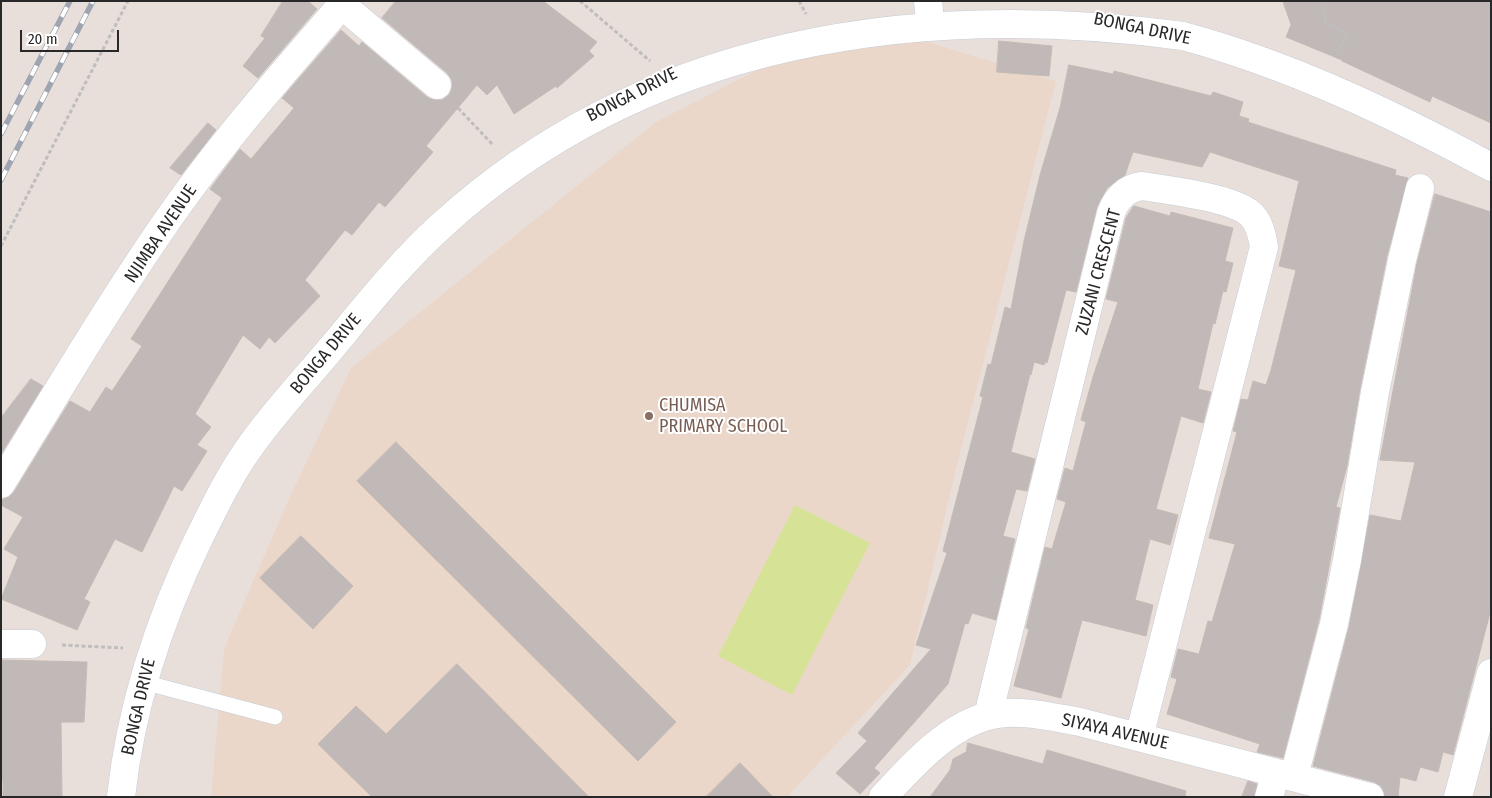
<!DOCTYPE html>
<html>
<head>
<meta charset="utf-8">
<style>
	body { margin:0 }
	#map { position:relative; width:1492px; height:798px; overflow:hidden; background:#e9dfda; font-family:"Fira Sans Condensed",sans-serif }
	canvas { display:block }
	.frame { position:absolute; inset:0; border:2px solid #282828; pointer-events:none }
	.scale { position:absolute; left:20px; top:30px; width:99px; height:22px; box-sizing:border-box; border:2px solid #282828; border-top:0; padding-left:6px; font-size:15px; line-height:18px; white-space:nowrap; color:#282828; -webkit-text-stroke:4px #fff; paint-order:stroke }
</style>
</head>
<body>
<div id="map">
<canvas width="1492" height="798"></canvas>
<div class="frame"></div>
<div class="scale">20 m</div>
</div>
<script>
const context = document.querySelector('canvas').getContext('2d');
context.lineJoin = 'round';
function fill(path, color) {
  context.fillStyle = color;
  context.fill(path, 'evenodd');
}
function stroke(path, color, width, dash) {
  context.strokeStyle = color;
  context.lineWidth = width;
  context.lineCap = dash ? 'butt' : 'round';
  context.setLineDash(dash || []);
  context.stroke(path);
}
function label(font, color, halo, rows, align = 'center') {
  context.font = font + ' "Fira Sans Condensed",sans-serif';
  context.lineWidth = 4;
  context.setLineDash([]);
  context.textBaseline = 'middle';
  context.strokeStyle = halo;
  context.fillStyle = color;
  for (const [text, x, y, turn = 0] of rows) {
    context.save();
    context.translate(x, y);
    context.rotate((+turn || 0) * Math.PI / 180);
    context.textAlign = isNaN(turn) ? turn : align;
    if (halo) context.strokeText(text, 0, 0);
    context.fillText(text, 0, 0);
    context.restore();
  }
}
fill(new Path2D(`
	M 854,20 L 1056,81 L 957,465 L 910,665 L 787,797 L 211,797 L 224,649 L 286,505 L 351,368 L 656,122 Z`), '#ead7ca');
fill(new Path2D(`
	M 795,505 L 870,543 L 792,695 L 718,656 Z`), '#d6e396');
const building = new Path2D(`
	M 283,1 L 308,1 L 317,9 L 258,78 L 243,66 L 265,38 L 261,36 Z
	M 396,1 L 543,1 L 597,42 L 589,51 L 594,56 L 557,88 L 556,86 L 514,114 L 497,85 L 487,95 L 477,85 L 426,146 L 433,152 L 385,207 L 379,202 L 352,235 L 345,230 L 305,280 L 320,296 L 275,343 L 269,337 L 260,349 L 243,335 L 195,414 L 211,427 L 197,445 L 207,451 L 182,491 L 174,486 L 142,552 L 115,539 L 84,599 L 90,602 L 77,630 L 1,599 L 18,557 L 4,549 L 23,517 L 1,505 L 1,500 L 9,497 L 14,492 L 70,401 L 90,412 L 106,387 L 112,391 L 142,346 L 131,339 L 222,198 L 210,189 L 240,149 L 251,159 L 294,108 L 282,98 L 341,30 L 359,46 L 362,42 L 427,97 L 434,100 L 442,100 L 449,95 L 452,88 L 452,80 L 447,73 L 382,18 Z
	M 1283,1 L 1491,1 L 1491,123 L 1432,96 L 1430,102 L 1342,61 L 1342,60 L 1286,37 L 1291,25 Z
	M 999,41 L 1052,46 L 1049,76 L 997,72 Z
	M 1069,65 L 1113,74 L 1114,71 L 1211,96 L 1213,92 L 1243,102 L 1239,116 L 1249,119 L 1248,122 L 1396,170 L 1395,175 L 1408,178 L 1387,256 L 1360,389 L 1347,466 L 1336,507 L 1340,508 L 1319,620 L 1283,758 L 1257,752 L 1260,744 L 1167,714 L 1177,679 L 1171,677 L 1178,649 L 1199,654 L 1208,621 L 1212,622 L 1235,544 L 1209,538 L 1237,432 L 1233,431 L 1241,399 L 1248,400 L 1253,381 L 1266,385 L 1271,370 L 1296,270 L 1279,266 L 1299,181 L 1210,152 L 1202,167 L 1133,152 L 1125,175 L 1107,188 L 1097,207 L 1076,292 L 1066,290 L 1047,363 L 1045,362 L 1044,365 L 1034,362 L 1031,375 L 1030,374 L 1011,452 L 1035,459 L 1027,491 L 1016,489 L 1003,536 L 1015,539 L 996,620 L 972,613 L 968,624 L 965,623 L 948,684 L 874,768 L 880,773 L 860,794 L 836,773 L 867,741 L 858,733 L 931,649 L 916,645 L 947,553 L 943,551 L 983,397 L 980,396 L 988,364 L 991,365 L 1005,307 L 1011,309 L 1024,241 L 1040,175 L 1060,108 Z
	M 208,123 L 216,130 L 181,175 L 170,168 Z
	M 1435,194 L 1491,212 L 1491,609 L 1453,755 L 1443,752 L 1438,772 L 1420,767 L 1416,781 L 1400,777 L 1398,797 L 1385,797 L 1381,786 L 1374,782 L 1313,766 L 1349,627 L 1370,515 L 1401,521 L 1415,462 L 1380,460 L 1417,263 Z
	M 1134,206 L 1170,216 L 1171,212 L 1233,228 L 1225,261 L 1233,263 L 1226,292 L 1223,291 L 1215,324 L 1213,323 L 1198,389 L 1211,392 L 1203,423 L 1181,416 L 1156,509 L 1178,515 L 1170,545 L 1150,539 L 1135,600 L 1153,605 L 1146,636 L 1082,620 L 1061,698 L 1014,686 L 1029,629 L 1026,628 L 1045,547 L 1052,549 L 1066,502 L 1057,499 L 1065,468 L 1073,471 L 1086,422 L 1081,420 L 1093,377 L 1118,302 L 1106,299 L 1126,218 Z
	M 31,379 L 43,386 L 1,454 L 1,418 Z
	M 396,442 L 676,722 L 638,761 L 357,481 Z
	M 301,536 L 353,586 L 313,629 L 260,578 Z
	M 1,660 L 87,662 L 84,722 L 61,722 L 62,797 L 3,797 L 3,780 L 1,780 Z
	M 457,664 L 589,797 L 372,797 L 318,744 L 356,706 L 386,734 Z
	M 968,743 L 1043,764 L 1047,750 L 1186,791 L 1185,797 L 930,797 L 950,770 L 953,759 L 966,752 Z
	M 740,763 L 773,797 L 706,797 Z
	M 1248,781 L 1257,784 L 1254,797 L 1242,797 Z`);
fill(building, '#c1b9b7');
stroke(building, '#c4bab4', 1);
const service = new Path2D(`
	M 143,682 L 275,717`);
const minor = new Path2D(`
	M 928,1 L 929,11
	M 342,5 L 437,85
	M 1,484 C 53,399 104,313 160,231 C 215,150 281,75 345,1
	M 1,644 L 32,644
	M 988,716 L 1111,213 C 1116,199 1126,188 1142,186 C 1168,190 1227,197 1248,212 C 1259,220 1262,234 1264,247 L 1139,737
	M 1294,776 L 1334,624 L 1347,560 L 1375,392 L 1402,260 L 1420,188
	M 883,797 C 912,766 946,727 988,716 C 1018,708 1051,717 1080,722 L 1370,797
	M 1269,797 L 1276,773
	M 1458,797 L 1491,673`);
const tertiary = new Path2D(`
	M 121,797 C 131,705 159,620 199,538 C 214,508 228,478 247,451 C 272,414 305,380 333,346 C 368,304 402,261 442,225 C 645,40 915,0 1183,36 C 1290,65 1393,114 1491,167`);
stroke(service, '#c6ccd5', 16);
stroke(minor, '#c6ccd5', 29);
stroke(tertiary, '#c6ccd5', 29);
stroke(new Path2D(`
	M 580,1 L 650,61
	M 799,1 L 806,14
	M 1322,1 L 1326,23 L 1347,34 L 1336,58
	M 458,108 L 493,145
	M 1,246 L 128,1
	M 62,645 L 123,648`), '#bebebe', 3, [4, 2.5]);
stroke(service, '#fff', 15);
stroke(minor, '#fff', 28);
stroke(tertiary, '#fff', 28);
const rail = new Path2D(`
	M 1,134 L 70,1
	M 1,180 L 93,1`);
stroke(rail, '#9ea5b1', 5.5);
stroke(rail, '#fff', 4, [11]);
for (const [x, y, r, color] of [
	[649,416,5,"#8d6e63"]
]) {
  const dot = new Path2D();
  dot.arc(x, y, r, 0, 2 * Math.PI);
  context.fillStyle = color;
  context.fill(dot);
  stroke(dot, '#fff', 2);
}
label('18px', '#282828', '#fff', [
	["BONGA DRIVE",1142,29,12],
	["BONGA DRIVE",632,95,-27],
	["NJIMBA AVENUE",161,234,-56],
	["ZUZANI CRESCENT",1099,272,-75],
	["BONGA DRIVE",326,354,-50],
	["BONGA DRIVE",139,707,-77],
	["SIYAYA AVENUE",1115,732,13]
]);
label('18px', '#785e54', '#fff', [
	["CHUMISA",659,406],
	["PRIMARY SCHOOL",659,427]
], 'left');
</script>
</body>
</html>
